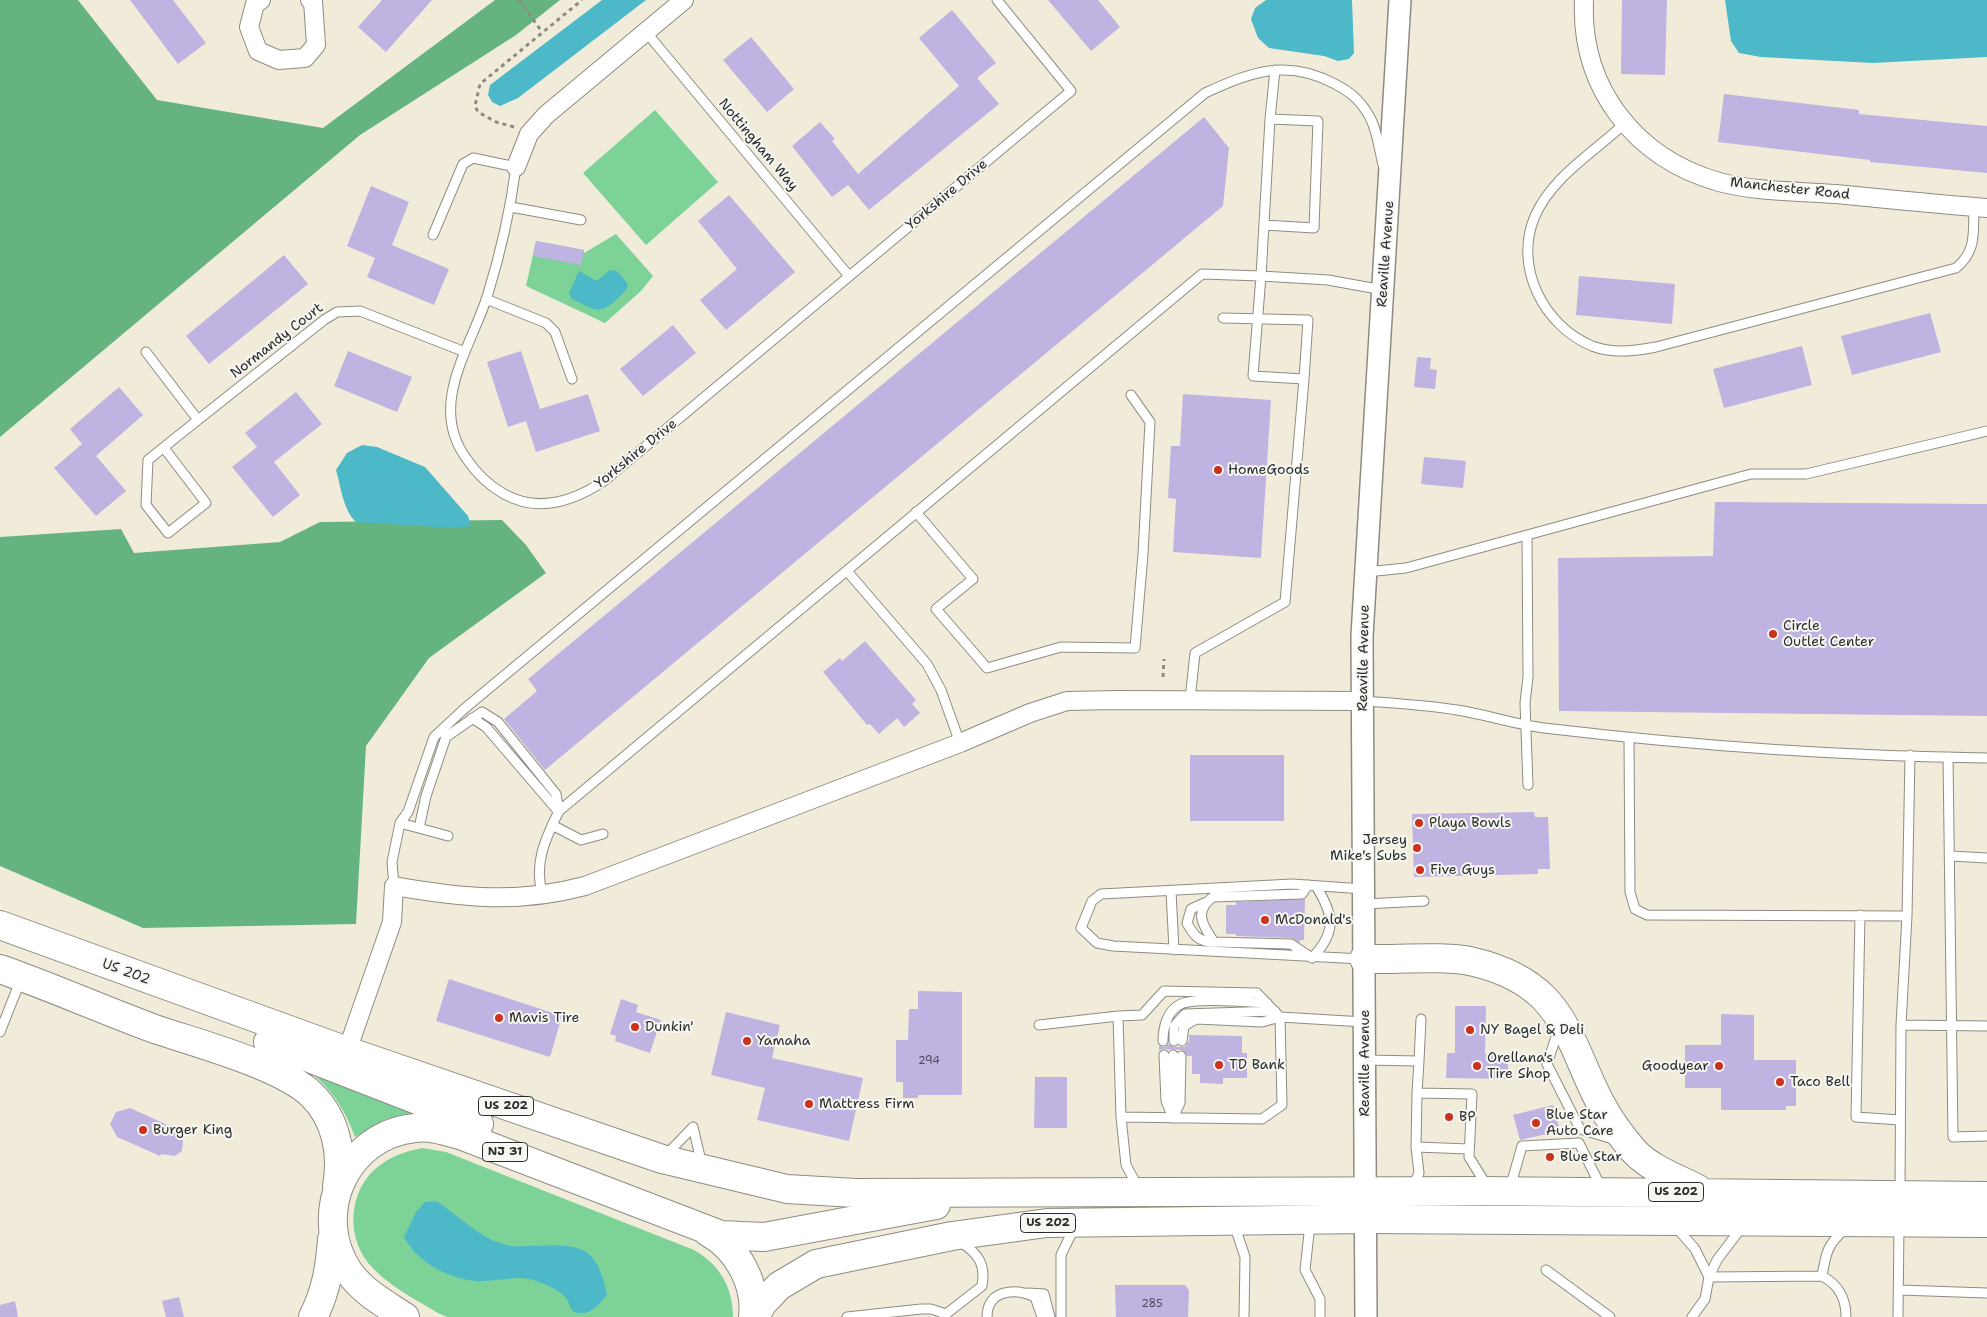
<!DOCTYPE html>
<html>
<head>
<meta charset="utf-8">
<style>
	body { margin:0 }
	canvas { display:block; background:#f1ecda }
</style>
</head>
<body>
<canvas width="1987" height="1317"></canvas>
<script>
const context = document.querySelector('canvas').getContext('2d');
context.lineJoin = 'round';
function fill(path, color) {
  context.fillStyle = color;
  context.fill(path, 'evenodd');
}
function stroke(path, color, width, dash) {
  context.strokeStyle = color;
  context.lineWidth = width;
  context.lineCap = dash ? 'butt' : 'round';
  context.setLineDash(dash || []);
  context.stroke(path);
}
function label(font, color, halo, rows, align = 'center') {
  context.font = font + ' "Shantell Sans",sans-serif';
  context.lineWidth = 4;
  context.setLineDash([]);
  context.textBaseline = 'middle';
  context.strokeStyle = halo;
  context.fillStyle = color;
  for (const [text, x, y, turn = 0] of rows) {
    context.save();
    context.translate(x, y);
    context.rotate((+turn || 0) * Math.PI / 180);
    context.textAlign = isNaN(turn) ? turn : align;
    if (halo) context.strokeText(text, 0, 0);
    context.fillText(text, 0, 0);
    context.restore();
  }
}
fill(new Path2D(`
	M 655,110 L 718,182 L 646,245 L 583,173 Z
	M 616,234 L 653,276 L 641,291 L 605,323 L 526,286 L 536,241 L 584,250 L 584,253 Z
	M 308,1071 L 412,1111 L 412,1113 L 386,1119 L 355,1137 C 345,1110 332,1088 308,1071 Z
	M 422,1148 L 446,1152 L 694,1250 C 719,1264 733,1287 733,1317 L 447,1317 L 438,1313 C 415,1299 387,1285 369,1264 C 343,1232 350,1182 386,1161 C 397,1154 409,1151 422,1148 Z`), '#7cd297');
fill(new Path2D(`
	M 0,0 L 78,0 L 157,100 L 323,128 L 495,0 L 560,0 L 516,35 L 360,135 L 0,437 Z
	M 502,520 L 526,545 L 546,573 L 429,658 L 366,746 L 356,924 L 143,928 L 0,866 L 0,537 L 121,529 L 134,553 L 280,542 L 320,522 Z`), '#65b480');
fill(new Path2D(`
	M 602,0 L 646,0 L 518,98 L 500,106 L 492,102 L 488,95 L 490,85 Z
	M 1266,0 L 1352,0 L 1354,53 L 1349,59 L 1338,61 L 1324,56 L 1269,48 L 1258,38 L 1251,19 L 1255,8 Z
	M 1725,0 L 1987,0 L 1987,57 L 1873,63 L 1761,57 L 1739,53 L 1731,41 Z
	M 610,270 L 617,271 L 628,284 C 627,291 622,294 617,299 C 598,317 594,309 572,299 L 569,293 L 579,271 L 597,281 Z
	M 362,445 L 377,447 L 425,467 L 468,516 L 471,526 L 454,528 L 356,522 C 343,510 341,487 336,470 L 347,453 Z
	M 436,1201 C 459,1215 479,1239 507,1245 C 512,1247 520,1246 526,1246 C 574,1246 596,1238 607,1295 C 599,1304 592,1314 580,1313 C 569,1313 571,1304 566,1298 C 559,1290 546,1284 536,1281 C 519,1274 497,1282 479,1281 C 450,1280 418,1263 404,1237 L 416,1212 L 425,1202 Z`), '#4db9c8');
fill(new Path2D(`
	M 130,0 L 173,0 L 206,43 L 178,64 Z
	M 382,0 L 432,0 L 386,52 L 358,27 Z
	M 1048,0 L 1098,0 L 1120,27 L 1091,51 Z
	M 1622,0 L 1667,0 L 1665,75 L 1621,74 Z
	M 952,10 L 996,63 L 977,78 L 999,104 L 869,210 L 848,185 L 832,197 L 792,146 L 820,122 L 835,139 L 832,141 L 858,174 L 959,86 L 919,38 Z
	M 751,37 L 794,89 L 767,112 L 723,60 Z
	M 1724,94 L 1859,110 L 1859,114 L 1987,126 L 1987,173 L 1870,162 L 1870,160 L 1718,142 Z
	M 1204,117 L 1229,148 L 1223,206 L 545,770 L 504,719 L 537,691 L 528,679 Z
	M 371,186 L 409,202 L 392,245 L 449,269 L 434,305 L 367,277 L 375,258 L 347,246 Z
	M 729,195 L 795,272 L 726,330 L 700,300 L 737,269 L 698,221 Z
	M 536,241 L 584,250 L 581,265 L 533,256 Z
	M 284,255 L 308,284 L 209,364 L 186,336 Z
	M 1579,276 L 1675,284 L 1672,324 L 1576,315 Z
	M 1930,313 L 1941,352 L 1852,375 L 1841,336 Z
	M 673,325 L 696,353 L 643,396 L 620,369 Z
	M 1802,346 L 1812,385 L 1724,408 L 1713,369 Z
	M 348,351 L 412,377 L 397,412 L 334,386 Z
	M 521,351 L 540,409 L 588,394 L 600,431 L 536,452 L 526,421 L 508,427 L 487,362 Z
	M 1417,357 L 1431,358 L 1430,369 L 1437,370 L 1435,389 L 1414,387 Z
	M 119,387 L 143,415 L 96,456 L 126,491 L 96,516 L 54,468 L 82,444 L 70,429 Z
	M 296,392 L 322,424 L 274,462 L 300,495 L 273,517 L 232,467 L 257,447 L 245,433 Z
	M 1183,394 L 1271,400 L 1261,558 L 1173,552 L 1176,499 L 1168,498 L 1170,462 L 1171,446 L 1180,446 Z
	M 1424,457 L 1466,461 L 1463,488 L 1421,484 Z
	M 1715,502 L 1987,504 L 1987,716 L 1559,711 L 1558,558 L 1713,556 Z
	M 865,641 L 916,700 L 912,704 L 920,713 L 904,727 L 897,718 L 879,734 L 870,724 L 867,725 L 823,672 L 840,658 L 842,661 Z
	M 1190,755 L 1284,755 L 1284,821 L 1190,821 Z
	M 1534,812 L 1535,817 L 1548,817 L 1550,869 L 1538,869 L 1538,874 L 1414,877 L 1412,814 Z
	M 1305,899 L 1304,940 L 1300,940 L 1300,943 L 1291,938 L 1236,936 L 1236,934 L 1226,934 L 1226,905 L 1236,905 L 1236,902 Z
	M 449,979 L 562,1016 L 550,1057 L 436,1021 Z
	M 918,991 L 962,992 L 962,1095 L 918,1095 L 918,1098 L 903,1098 L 903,1082 L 896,1082 L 896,1040 L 908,1040 L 909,1009 L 918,1009 Z
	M 621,999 L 638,1005 L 636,1012 L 661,1020 L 650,1053 L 615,1041 L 616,1036 L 610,1034 Z
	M 1455,1006 L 1486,1006 L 1485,1054 L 1508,1054 L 1508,1079 L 1446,1078 L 1447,1053 L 1455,1053 Z
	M 726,1012 L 780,1025 L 772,1058 L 863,1078 L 849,1141 L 757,1120 L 765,1088 L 711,1075 Z
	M 1721,1014 L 1754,1015 L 1754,1060 L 1796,1060 L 1796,1106 L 1786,1106 L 1786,1110 L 1721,1110 L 1721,1088 L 1685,1088 L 1685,1045 L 1721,1045 Z
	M 1189,1035 L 1242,1036 L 1242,1053 L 1247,1053 L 1247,1078 L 1223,1078 L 1223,1084 L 1200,1083 L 1200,1074 L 1192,1074 L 1192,1056 L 1187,1056 L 1182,1050 L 1163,1049 L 1159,1051 L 1159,1046 L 1165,1047 L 1168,1044 L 1174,1047 L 1185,1047 L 1189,1041 Z
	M 1035,1077 L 1067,1077 L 1067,1128 L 1034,1128 Z
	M 1553,1105 L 1560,1131 L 1520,1140 L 1513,1115 Z
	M 130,1108 L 174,1128 L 173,1129 L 183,1140 L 182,1151 L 175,1156 L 161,1154 L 160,1156 L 117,1137 L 110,1124 L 116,1112 Z
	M 1115,1285 L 1185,1285 L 1189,1290 L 1188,1317 L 1116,1317 Z
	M 179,1297 L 184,1317 L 166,1317 L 162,1301 Z
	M 15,1301 L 18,1317 L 0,1317 L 0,1305 Z`), '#bfb3e1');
const service = new Path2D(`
	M 646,32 L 849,276
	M 1270,119 L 1275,70
	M 1624,124 C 1593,153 1552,177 1535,216 C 1513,267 1544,326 1592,346 C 1613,354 1635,351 1656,347 L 1956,268 C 1977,251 1973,232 1974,207
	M 511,207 L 581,220
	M 1264,225 L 1314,228 L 1318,121 L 1270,119 L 1261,276 L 1328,280 L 1383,290
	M 433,235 L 463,164 L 473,158 L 516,167 C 510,212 500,255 487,297 C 470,349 428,405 466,458 C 476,473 488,485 504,494 C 538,513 574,501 604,481 L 1071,91 L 997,0
	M 486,299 L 546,323 L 555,332 L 572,379
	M 146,352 L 198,420
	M 164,448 L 206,503 L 168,533 L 146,505 L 148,460 C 206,413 265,367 324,320 L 337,312 L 360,311 L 465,352
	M 916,512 L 973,579 L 936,609 L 987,668 L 1061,647 L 1135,648 L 1143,554 L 1150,422 L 1131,395
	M 1527,536 L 1528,677 L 1525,703 L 1528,785
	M 847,571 L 927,664 L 941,690 L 960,743
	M 1366,572 L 1406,568 L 1751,474 L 1806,474 L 1987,431
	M 1190,700 L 1195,653 L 1285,602 L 1304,379
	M 1363,701 C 1394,703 1426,705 1457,710 C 1489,715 1520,726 1553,729 C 1697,746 1842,756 1987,758
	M 472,718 L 486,727 L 558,811
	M 1629,738 L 1630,892 L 1635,909 L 1647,915 L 1907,916
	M 1948,757 L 1953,1137 L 1987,1136
	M 400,823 L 448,836
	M 552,825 L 581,840 L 603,834
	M 419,828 L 426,796 L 446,737 L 482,712 L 498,722 L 556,794 L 559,811
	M 1951,856 L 1987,858
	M 1308,885 L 1302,894 L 1213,897 C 1193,911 1203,926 1214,942 L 1291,944 L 1312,958 C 1337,932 1334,915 1316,886
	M 394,886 L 392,862 L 400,823 L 408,812 L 434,737 L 464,709 L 1205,93 C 1251,72 1287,58 1335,84 C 1350,92 1359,99 1368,114 C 1377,128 1379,149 1383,165
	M 1171,891 L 1174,950
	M 543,896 C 533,865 545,839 559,811 L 1202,274 L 1261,276 L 1253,376 L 1304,379 L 1308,320 L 1223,318
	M 1204,903 L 1191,909 L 1187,923 C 1194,936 1199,942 1214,942
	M 1364,904 L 1424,901
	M 1860,915 L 1856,1117 L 1900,1120
	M 1362,959 L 1113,946 L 1097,943 L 1081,928 L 1092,901 L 1101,894 L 1292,884 L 1364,889
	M 1118,1016 L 1142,1015 L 1164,991 L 1257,993 L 1280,1017 L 1262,1022 L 1196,1019 L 1184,1026 L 1182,1041
	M 1039,1025 L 1118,1016 L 1121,1117 L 1262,1119 L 1282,1105 L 1280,1017 L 1364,1022
	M 1901,1025 L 1987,1026
	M 1559,1028 L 1547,1064 L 1580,1129 L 1616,1140
	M 0,1032 L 21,979
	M 1163,1041 C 1163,1028 1167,1010 1181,1004 C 1198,997 1247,1002 1267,1003
	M 1174,1041 L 1174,1026 L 1185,1014 L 1275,1011
	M 1164,1055 L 1166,1101 L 1173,1118
	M 1173,1055 L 1174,1113
	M 1365,1060 L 1419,1061 L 1421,1019
	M 1419,1061 L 1417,1093 L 1472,1094 L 1469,1157 L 1487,1186
	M 1121,1117 L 1126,1165 L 1139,1189
	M 1173,1118 L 1180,1103 L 1181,1056
	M 693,1127 L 702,1165
	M 1416,1147 L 1469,1149
	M 666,1155 L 693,1127
	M 1413,1186 L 1419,1173 L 1416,1147 L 1417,1093
	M 1510,1188 L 1522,1146 L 1579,1143 L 1601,1187
	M 1900,1192 L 1901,1025 L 1907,916 L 1910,755
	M 1234,1224 L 1245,1257 L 1244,1317
	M 1310,1224 L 1305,1270 L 1320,1299 L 1320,1317
	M 1675,1226 L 1695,1249 L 1709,1277
	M 1546,1270 L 1610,1317
	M 1822,1276 C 1826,1253 1827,1245 1845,1229
	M 1709,1277 L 1822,1276 C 1839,1285 1846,1298 1846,1317
	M 1899,1290 L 1987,1293
	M 1028,1293 L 1044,1294 L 1050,1317
	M 847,1317 L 921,1309 L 931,1309 L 946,1314
	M 946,1317 L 946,1314 L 982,1286 C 986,1264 978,1253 960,1242
	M 987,1317 C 987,1289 1016,1288 1035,1297 L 1042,1317
	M 1061,1317 L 1061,1255 L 1075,1226
	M 1692,1317 L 1705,1299 L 1709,1277 L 1717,1260 L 1742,1227
	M 1898,1317 L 1899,1226`);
const minor = new Path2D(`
	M 261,0 L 255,4 L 249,27 L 258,51 L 279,60 L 305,58 L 316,45 L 313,1 L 310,0
	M 1584,0 C 1580,88 1635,158 1719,182 C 1756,192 1798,191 1836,194 C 1886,199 1937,204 1987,208
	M 516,167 L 529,134 L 546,115 L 684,0
	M 347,1051 L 392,922 L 394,886 C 462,898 517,904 585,886 L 960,743 L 1030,713 L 1067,701 L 1117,700 L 1363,701`);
const tertiary = new Path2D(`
	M 1366,1317 L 1362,636 L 1400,0`);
const trunk = new Path2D(`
	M 0,925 L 347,1051 L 662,1159 L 787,1189 L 855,1193 L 1480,1191 L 1987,1196
	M 1364,959 C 1395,960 1446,955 1474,962 C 1499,968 1525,979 1544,998 C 1572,1027 1582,1070 1601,1104 C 1610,1121 1621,1136 1633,1150 C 1650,1169 1677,1178 1698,1189
	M 0,969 C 51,987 101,1009 152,1028 C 195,1043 281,1065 312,1095 C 336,1119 343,1153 337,1186
	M 268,1042 L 479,1124
	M 708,1232 C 737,1248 757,1283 753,1317
	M 313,1317 C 326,1292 330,1267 332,1239
	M 405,1317 C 385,1304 363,1292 349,1272 C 310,1215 345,1135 415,1128 C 431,1126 445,1131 460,1135 L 721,1235 L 764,1237 L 936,1205
	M 755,1317 L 762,1304 L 779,1286 L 816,1264 L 952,1236 L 1047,1223 L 1366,1219 L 1987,1223`);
stroke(service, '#8e8c82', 11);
stroke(minor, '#8e8c82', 20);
stroke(tertiary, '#8e8c82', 24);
stroke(trunk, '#8e8c82', 30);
stroke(new Path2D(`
	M 519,0 L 542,32
	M 514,127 L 496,122 L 478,112 L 475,106 L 480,84 L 582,0
	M 1163,677 L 1164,659`), '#8e8c82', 3, [4, 4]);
stroke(service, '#fff', 9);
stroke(minor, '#fff', 18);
stroke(tertiary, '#fff', 21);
stroke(trunk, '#fff', 28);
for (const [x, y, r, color] of [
	[1218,470,5,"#c8321e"],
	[1773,634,5,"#c8321e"],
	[1419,823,5,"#c8321e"],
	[1417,848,5,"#c8321e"],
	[1420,870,5,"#c8321e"],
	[1265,920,5,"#c8321e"],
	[499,1018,5,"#c8321e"],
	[635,1027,5,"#c8321e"],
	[1470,1030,5,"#c8321e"],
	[747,1041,5,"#c8321e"],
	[1219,1065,5,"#c8321e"],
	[1477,1066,5,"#c8321e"],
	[1719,1066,5,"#c8321e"],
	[1780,1082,5,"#c8321e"],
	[809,1104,5,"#c8321e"],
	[1449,1117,5,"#c8321e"],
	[1536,1123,5,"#c8321e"],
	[143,1130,5,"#c8321e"],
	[1550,1157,5,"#c8321e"]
]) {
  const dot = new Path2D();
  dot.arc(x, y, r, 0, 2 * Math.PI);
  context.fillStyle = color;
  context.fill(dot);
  stroke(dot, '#f6f6f2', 2);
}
label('11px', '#504d58', null, [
	["294",929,1061],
	["285",1152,1304]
]);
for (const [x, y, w] of [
	[506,1106,55],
	[505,1152,45],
	[1676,1192,55],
	[1048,1223,55]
]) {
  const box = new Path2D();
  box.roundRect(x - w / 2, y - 9.5, w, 19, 4);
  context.fillStyle = '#f6f6f2';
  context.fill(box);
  stroke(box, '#2b2b2b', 1);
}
label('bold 12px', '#2b2b2b', null, [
	["US 202",506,1106],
	["NJ 31",505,1152],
	["US 202",1676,1192],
	["US 202",1048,1223]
]);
label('14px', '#2b2b2b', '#f6f6f2', [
	["Nottingham Way",758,145,50],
	["Manchester Road",1790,189,6],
	["Yorkshire Drive",947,195,-40],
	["Reaville Avenue",1386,254,-86],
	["Normandy Court",277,341,-38],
	["Yorkshire Drive",636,454,-39],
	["Reaville Avenue",1364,658,-89],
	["US 202",126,972,20],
	["Reaville Avenue",1365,1063,-90]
]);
label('14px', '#2b2b2b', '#f6f6f2', [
	["HomeGoods",1228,470],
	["Circle",1783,626],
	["Outlet Center",1783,642],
	["Playa Bowls",1429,823],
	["Jersey",1407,840,"right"],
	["Mike's Subs",1407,856,"right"],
	["Five Guys",1430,870],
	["McDonald's",1275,920],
	["Mavis Tire",509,1018],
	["Dunkin'",645,1027],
	["NY Bagel & Deli",1480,1030],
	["Yamaha",757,1041],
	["Orellana's",1487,1058],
	["Tire Shop",1487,1074],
	["TD Bank",1229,1065],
	["Goodyear",1709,1066,"right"],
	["Taco Bell",1790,1082],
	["Mattress Firm",819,1104],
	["Blue Star",1546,1115],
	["Auto Care",1546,1131],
	["BP",1459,1117],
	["Burger King",153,1130],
	["Blue Star",1560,1157]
], 'left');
</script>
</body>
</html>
